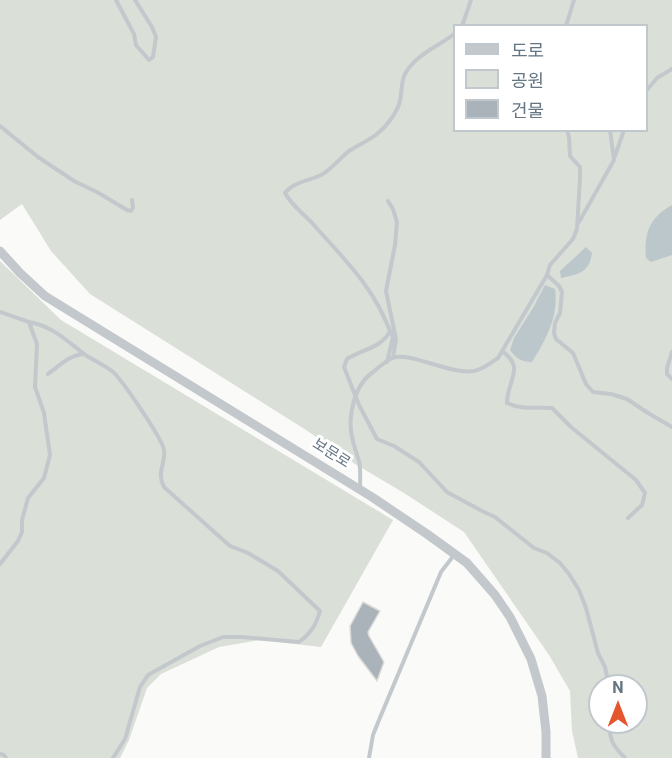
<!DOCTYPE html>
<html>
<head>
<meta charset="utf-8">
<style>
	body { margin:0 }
	#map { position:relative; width:672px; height:758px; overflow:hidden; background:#fafaf8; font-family:Roboto,"Noto Sans KR",sans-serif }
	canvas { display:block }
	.legend { position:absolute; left:453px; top:24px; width:195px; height:108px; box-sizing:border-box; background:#fff; border:2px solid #c1c8cd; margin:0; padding:8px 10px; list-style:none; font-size:18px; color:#657683 }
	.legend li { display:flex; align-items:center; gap:12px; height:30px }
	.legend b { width:30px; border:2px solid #c1c8cd }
	.north { position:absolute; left:588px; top:674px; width:60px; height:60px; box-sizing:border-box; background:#fff; border:2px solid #c1c8cd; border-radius:50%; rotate:0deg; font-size:16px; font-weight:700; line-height:24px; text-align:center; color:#657683 }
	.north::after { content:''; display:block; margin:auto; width:21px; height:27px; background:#e4572e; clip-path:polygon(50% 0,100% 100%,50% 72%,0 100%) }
</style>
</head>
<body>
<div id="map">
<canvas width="672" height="758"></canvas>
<ul class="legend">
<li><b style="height:8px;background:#c3c8cc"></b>도로</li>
<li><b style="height:16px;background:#dadfd7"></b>공원</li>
<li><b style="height:16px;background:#aab3b9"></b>건물</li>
</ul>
<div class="north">N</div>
</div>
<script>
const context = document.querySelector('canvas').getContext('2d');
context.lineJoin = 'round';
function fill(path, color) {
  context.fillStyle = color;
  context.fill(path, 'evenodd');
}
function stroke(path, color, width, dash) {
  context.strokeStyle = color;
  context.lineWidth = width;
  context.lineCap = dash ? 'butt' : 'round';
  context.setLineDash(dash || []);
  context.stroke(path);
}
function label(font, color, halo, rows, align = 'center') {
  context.font = font + ' Roboto,"Noto Sans KR",sans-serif';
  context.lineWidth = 6;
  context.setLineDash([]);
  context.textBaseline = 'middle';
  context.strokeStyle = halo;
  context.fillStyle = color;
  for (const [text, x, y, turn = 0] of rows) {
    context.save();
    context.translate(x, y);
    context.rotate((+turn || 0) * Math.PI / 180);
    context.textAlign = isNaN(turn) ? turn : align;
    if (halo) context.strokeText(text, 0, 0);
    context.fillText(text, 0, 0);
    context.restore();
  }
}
fill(new Path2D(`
	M 0,0 L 672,0 L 672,758 L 578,758 L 572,731 L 570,691 L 549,655 L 464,532 L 404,493 L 355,464 L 306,430 L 90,294 L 51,251 L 22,204 L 0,220 ZM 454,26 L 646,26 L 646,130 L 454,130 ZM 600,686 L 636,686 L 636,722 L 600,722 Z
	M 0,261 L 61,320 L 393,520 L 321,647 L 260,640 L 219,647 L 161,674 L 147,688 L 129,740 L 120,758 L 0,758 Z`), '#dadfd7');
fill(new Path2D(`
	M 672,205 L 672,255 L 651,262 L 646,258 C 644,233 649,218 672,205 Z
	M 586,247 L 592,253 C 589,273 579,274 561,278 L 560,271 Z
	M 545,285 L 555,289 C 559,315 546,340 532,362 C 521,362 516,358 510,350 L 514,338 L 533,308 Z`), '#bbc7cb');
const building = new Path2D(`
	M 363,602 L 380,611 L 368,632 L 369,636 L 384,662 L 377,681 L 358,656 L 351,643 L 350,626 Z`);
fill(building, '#aab3b9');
stroke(building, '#dcdcda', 1.5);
stroke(new Path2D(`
	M 116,0 L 134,34 L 136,45 L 149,60 L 153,57 L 156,37 L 152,27 L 135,0
	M 462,26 L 471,0
	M 566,26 L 574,0
	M 646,91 L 657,78 L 672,69
	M 0,126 L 38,157 L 74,181 L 97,192 L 127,210 L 131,211 L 133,208 L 132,200
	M 615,156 L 624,130
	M 388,201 L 393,209 L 397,222 L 395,245 L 386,291 L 396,339 L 393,358
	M 579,222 L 614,160 L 610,130
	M 547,275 L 559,286 L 562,292 L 560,313 L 555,323 L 554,333 L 556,339 L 573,353 L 586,384 L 593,392 L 611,394 L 627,399 L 648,413 L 672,427
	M 0,312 L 29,322 L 37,344 L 35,387 L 44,413 L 50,455 L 44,478 L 28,498 L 22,520 L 22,532 L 18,541 L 0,564
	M 29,322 C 52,326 66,340 84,354 C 69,355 59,366 48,374
	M 390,331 C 373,286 344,259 313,224 C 304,214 291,205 285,193 C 293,182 309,181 321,175 C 331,170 340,158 349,151 C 358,145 368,141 377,134 C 387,126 397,113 400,101 C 402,91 401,82 405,74 C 416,54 438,47 454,34
	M 502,351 C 526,368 507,380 507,403 C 521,410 536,407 552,408 L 571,427 L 636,480 L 645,493 L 642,505 L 628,518
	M 672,352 L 667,368 L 667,374 L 672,379
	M 84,354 C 93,360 104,365 112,371 C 121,378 163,440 164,450 C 166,464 156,472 164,487 L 230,546 L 248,553 L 278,571 L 320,611 C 316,625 311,633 299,642 L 242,637 L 223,637 L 200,646 L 148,675 L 140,687 L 125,739 L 113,758
	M 387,362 L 393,337 L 390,331 C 383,347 361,350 347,359 L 344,367 L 359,405 L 377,439 L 394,446 L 419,462 L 447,492 L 482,511 L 495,517 L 534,548 L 547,553 L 560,563 L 569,574 L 579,590 L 586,608 L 598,653 L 605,667 L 609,686
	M 360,489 C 360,480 361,470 359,461 C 354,446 349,432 351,416 C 353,399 359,382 373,372 C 379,367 386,361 392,358 C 410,351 450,375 474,371 C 482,370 491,363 498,358 L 547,275 L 550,265 L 573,239 L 577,229 L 580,178 L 580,167 L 570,156 L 569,137 L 567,130
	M 610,722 C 608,739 614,747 625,758
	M 0,754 L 4,755 L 6,758
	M 369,758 L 373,735 L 379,720 L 441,572 L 454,555`), '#c3c8cc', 4);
stroke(new Path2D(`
	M 0,251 L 20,273 L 45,296 L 372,497 L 427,534 L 467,563 L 495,595 L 510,617 L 531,659 L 542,696 L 546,732 L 546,758`), '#c3c8cc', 9);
label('15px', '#657683', '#fff', [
	["보문로",331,454,32]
]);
</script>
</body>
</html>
